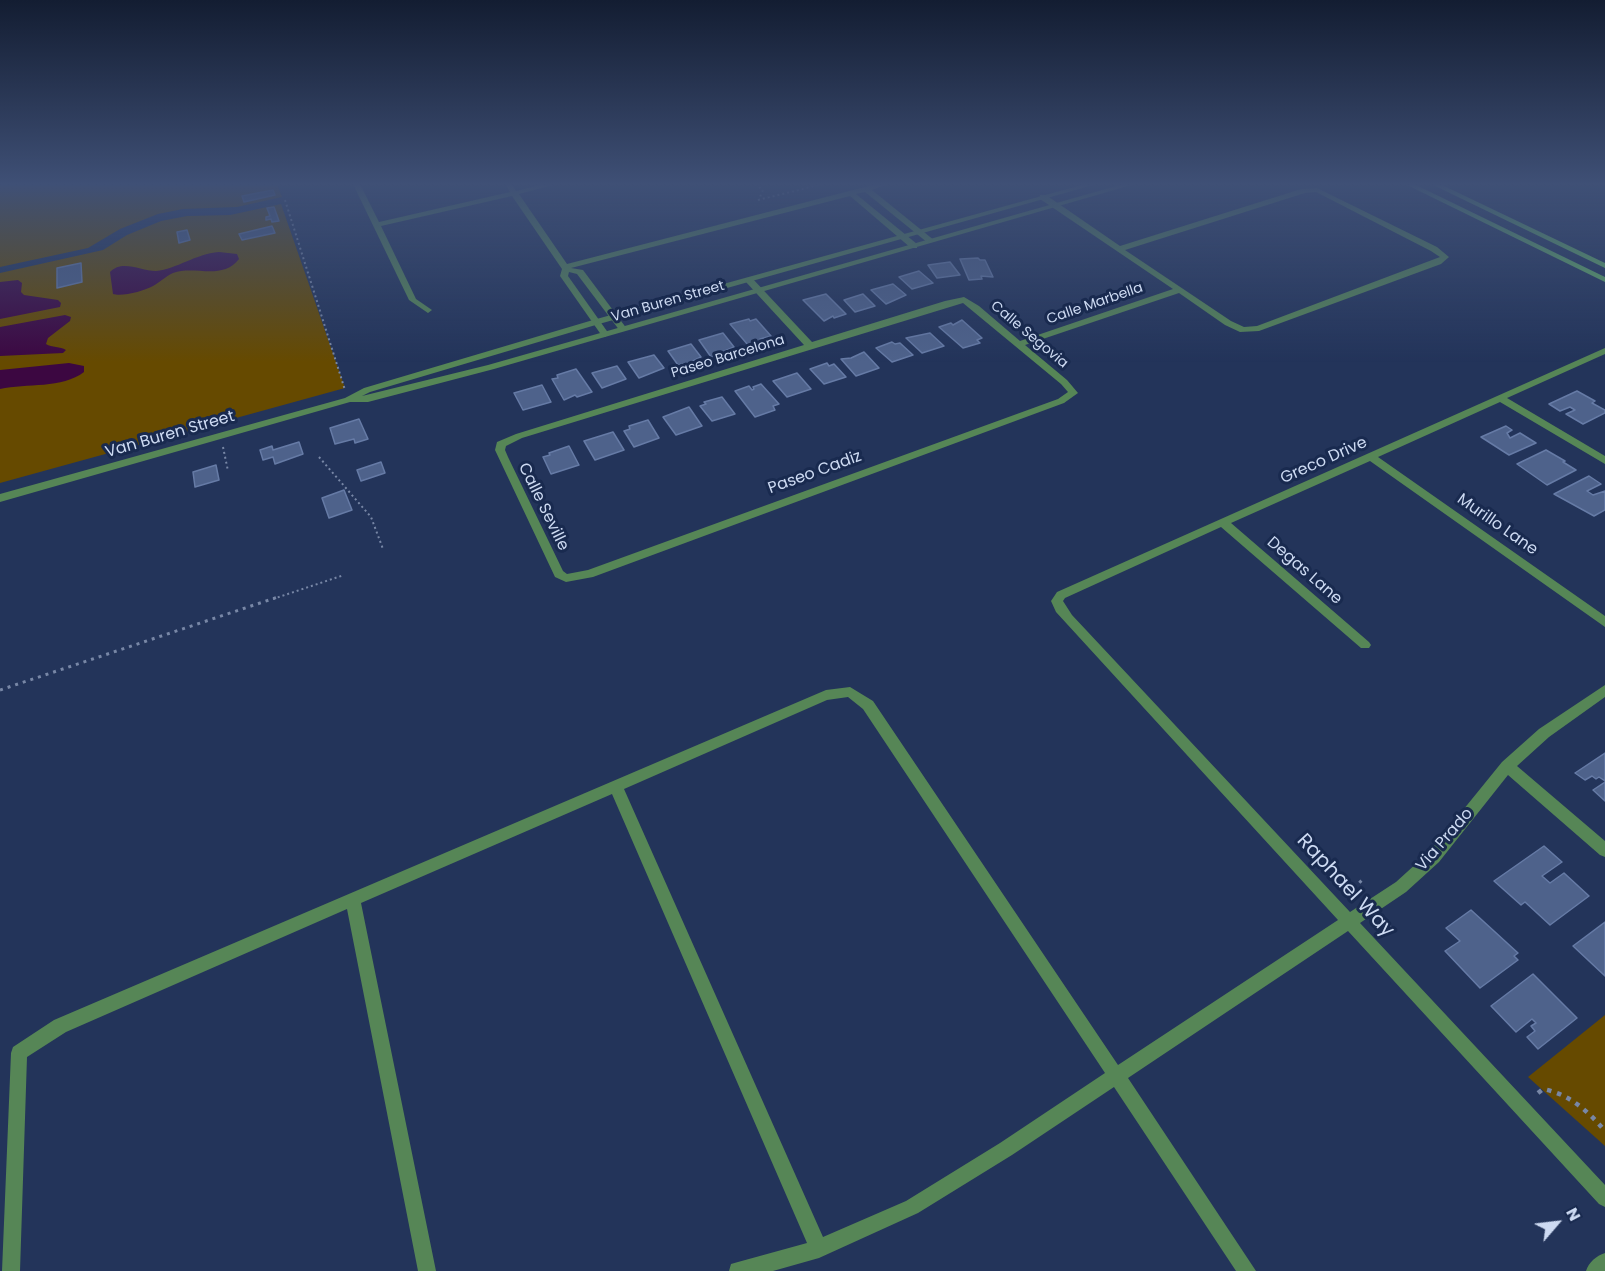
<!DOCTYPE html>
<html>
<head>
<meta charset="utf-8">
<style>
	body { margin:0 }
	#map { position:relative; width:1605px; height:1271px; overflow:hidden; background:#23345a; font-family:Poppins,sans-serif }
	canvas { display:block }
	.north { position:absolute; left:1527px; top:1193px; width:60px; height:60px; -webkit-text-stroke:4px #192a4f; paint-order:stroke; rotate:62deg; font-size:16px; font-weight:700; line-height:24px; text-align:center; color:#cddaf2 }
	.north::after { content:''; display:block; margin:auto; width:21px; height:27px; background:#cddaf2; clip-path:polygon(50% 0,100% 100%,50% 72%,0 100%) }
</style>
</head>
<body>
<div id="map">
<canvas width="1605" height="1271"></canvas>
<div class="north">N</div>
</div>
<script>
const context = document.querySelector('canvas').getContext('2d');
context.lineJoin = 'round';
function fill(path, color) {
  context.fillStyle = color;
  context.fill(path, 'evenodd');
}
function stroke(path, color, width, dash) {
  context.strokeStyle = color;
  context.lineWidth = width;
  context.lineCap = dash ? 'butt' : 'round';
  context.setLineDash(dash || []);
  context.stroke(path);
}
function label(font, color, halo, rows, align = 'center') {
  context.font = font + ' Poppins,sans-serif';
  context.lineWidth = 6;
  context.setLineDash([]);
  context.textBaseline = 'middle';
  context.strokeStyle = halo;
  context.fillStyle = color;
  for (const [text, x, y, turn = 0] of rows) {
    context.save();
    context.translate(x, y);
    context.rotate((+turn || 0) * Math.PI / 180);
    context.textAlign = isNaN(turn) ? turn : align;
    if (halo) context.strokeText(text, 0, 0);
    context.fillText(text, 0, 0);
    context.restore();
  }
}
fill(new Path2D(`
	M 0,184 L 277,184 L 282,197 L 237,207 L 183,209 L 158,214 L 120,229 L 88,248 L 0,267 Z
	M 281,204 L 345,388 L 0,483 L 0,273 L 103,250 L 127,235 L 161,221 L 187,216 L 230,215 Z
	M 1605,1015 L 1605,1146 L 1528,1077 Z`), '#664a00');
fill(new Path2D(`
	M 219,252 L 237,254 L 239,259 C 222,281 195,265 173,273 C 166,276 160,282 153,286 C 144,291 122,297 113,294 L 110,272 C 122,259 141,271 156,271 C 177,269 195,254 219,252 Z
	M 18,280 L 22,283 L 21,292 L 24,295 L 58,300 L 61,303 L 60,307 L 0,319 L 0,282 Z
	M 65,315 L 71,317 L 70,321 L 48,338 L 46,344 C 52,348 60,346 66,350 L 63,353 L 0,356 L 0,327 Z
	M 69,363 L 84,366 L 84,372 C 62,389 27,383 0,389 L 0,370 Z`), '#3c0741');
const building = new Path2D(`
	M 273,190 L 275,195 L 244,202 L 242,196 Z
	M 274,207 L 279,221 L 272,222 L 271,219 L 266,220 L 266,217 L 270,216 L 267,208 Z
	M 272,226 L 275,233 L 242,240 L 239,234 Z
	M 187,230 L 190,240 L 179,243 L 177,232 Z
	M 978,258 L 980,260 L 985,260 L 993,277 L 981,276 L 982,279 L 969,280 L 960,259 Z
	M 950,262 L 960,275 L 937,278 L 928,265 Z
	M 81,263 L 82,282 L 57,288 L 57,268 Z
	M 919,271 L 933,283 L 912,289 L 899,277 Z
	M 893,284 L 906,295 L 886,304 L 871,290 Z
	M 826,294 L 846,314 L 834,318 L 833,316 L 824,321 L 803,300 Z
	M 863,294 L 875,306 L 855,312 L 844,300 Z
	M 749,319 L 750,321 L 756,319 L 771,336 L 760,339 L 761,341 L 748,345 L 730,324 Z
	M 962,320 L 982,338 L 977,340 L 980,343 L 963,348 L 939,327 L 951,323 L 953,325 Z
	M 723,333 L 734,347 L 711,357 L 699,340 Z
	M 930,333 L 944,346 L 922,353 L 906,338 Z
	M 892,342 L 895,344 L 900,343 L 913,355 L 892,362 L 876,348 Z
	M 691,344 L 701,357 L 691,362 L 678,365 L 668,351 Z
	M 864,352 L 879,368 L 856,376 L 841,359 L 851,358 Z
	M 654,355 L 664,368 L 639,378 L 628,362 Z
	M 827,363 L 829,366 L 834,364 L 846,377 L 824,384 L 810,369 Z
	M 617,366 L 626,379 L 602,388 L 592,373 Z
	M 576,369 L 592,392 L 577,397 L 575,395 L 564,400 L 552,379 L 558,378 L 557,375 Z
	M 797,373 L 811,389 L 787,397 L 773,381 Z
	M 761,384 L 779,404 L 773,406 L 775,410 L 755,417 L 735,391 L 749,386 L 752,390 L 754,389 L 753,387 Z
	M 542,385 L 551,402 L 523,410 L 514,393 Z
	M 1577,391 L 1595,401 L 1592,403 L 1605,410 L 1605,413 L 1583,424 L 1566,414 L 1575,410 L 1570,407 L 1560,411 L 1549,404 Z
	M 722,397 L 735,414 L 712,421 L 700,406 L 706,404 L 704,402 Z
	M 689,407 L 702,426 L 676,435 L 663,417 Z
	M 359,419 L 368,439 L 355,443 L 354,439 L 335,444 L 330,428 Z
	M 648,420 L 659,438 L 634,447 L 624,431 L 630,429 L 629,426 Z
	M 1506,426 L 1512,430 L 1507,433 L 1510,438 L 1520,433 L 1536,443 L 1509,455 L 1481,437 Z
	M 613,432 L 624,450 L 595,460 L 584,441 Z
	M 299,442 L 303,454 L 275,464 L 273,457 L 263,460 L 260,450 L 272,446 L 273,450 Z
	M 569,446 L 579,465 L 551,474 L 543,457 L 550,455 L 549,453 Z
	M 1546,450 L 1565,461 L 1563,462 L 1576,470 L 1547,485 L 1517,464 Z
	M 381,462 L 385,473 L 361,481 L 357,470 Z
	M 216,465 L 219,480 L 195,487 L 193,472 Z
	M 1589,476 L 1601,484 L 1587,491 L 1593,495 L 1605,491 L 1605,510 L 1594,516 L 1554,494 Z
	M 344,490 L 352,510 L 329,518 L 322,498 Z
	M 1605,753 L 1605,781 L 1599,777 L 1596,779 L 1592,776 L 1585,780 L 1575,773 Z
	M 1605,782 L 1605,801 L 1593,790 Z
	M 1544,846 L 1562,862 L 1542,876 L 1550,883 L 1564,873 L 1589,896 L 1550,925 L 1525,902 L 1521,905 L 1494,881 Z
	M 1471,910 L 1518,953 L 1514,956 L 1518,960 L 1480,988 L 1445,951 L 1460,941 L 1446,928 Z
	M 1605,922 L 1605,976 L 1573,946 Z
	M 1533,974 L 1577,1018 L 1538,1049 L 1527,1037 L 1535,1031 L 1531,1026 L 1536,1023 L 1532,1019 L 1516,1032 L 1491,1006 Z`);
fill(building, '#4e628b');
stroke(building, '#667ba6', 1.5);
stroke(new Path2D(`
	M 755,184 L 763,190 L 759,199
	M 285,200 L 345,390
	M 758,200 L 823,184
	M 223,447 L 228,471
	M 319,457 L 371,517 L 383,549
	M 273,599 L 344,575`), '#7887a6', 2, [2, 3]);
stroke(new Path2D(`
	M 0,690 L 278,597
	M 1358,894 L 1353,889 L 1363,879`), '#7887a6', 3, [3, 5]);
stroke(new Path2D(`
	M 1356,893 L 1360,897
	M 1381,919 L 1394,932
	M 1538,1093 L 1543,1089 C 1569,1094 1588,1111 1605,1131`), '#7887a6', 4.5, [4.5, 6]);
fill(new Path2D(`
	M 353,184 L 360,184 L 379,222 L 510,192 L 505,184 L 512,184 L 516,191 L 543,184 L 557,184 L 519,194 L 567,264 L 876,184 L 889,184 L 872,190 L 935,241 L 928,243 L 865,192 L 856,194 L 917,244 L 917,248 L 911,248 L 850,196 L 571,268 L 583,270 L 627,329 L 620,331 L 577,274 L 569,272 L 568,276 L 609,334 L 605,337 L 602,336 L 560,276 L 562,269 L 512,196 L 381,226 L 416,299 L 432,310 L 428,313 L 409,300 Z
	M 1317,188 L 1437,247 L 1449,257 L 1441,264 L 1259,331 L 1240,332 L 1225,325 L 1179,293 L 1025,345 L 1067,380 L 1078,393 L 1064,403 L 593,577 L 566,582 L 555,577 L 495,450 L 497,442 L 516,434 L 804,345 L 746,282 L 746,278 L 752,278 L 812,342 L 945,301 L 964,297 L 979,306 L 1020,341 L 1173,289 L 1040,199 L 1040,195 L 1046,195 L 1120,246 L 1301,189 ZM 1316,192 L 1431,251 L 1440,257 L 1257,326 L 1244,327 L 1231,321 L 1125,250 L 1305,193 ZM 963,303 L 1061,384 L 1068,392 L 1058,399 L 588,570 L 567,574 L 563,571 L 508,457 L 505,450 L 506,446 L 522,438 Z
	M 1605,348 L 1605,354 L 1507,398 L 1605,456 L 1605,464 L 1500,402 L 1378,457 L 1605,616 L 1605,627 L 1370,461 L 1231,523 L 1369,642 L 1371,645 L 1369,648 L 1361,648 L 1221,527 L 1065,598 L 1063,601 L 1072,615 L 1350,912 L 1396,882 L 1429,852 L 1502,762 L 1539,729 L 1605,685 L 1605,697 L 1549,737 L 1517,766 L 1605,841 L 1605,857 L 1600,855 L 1508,775 L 1439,862 L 1406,892 L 1360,923 L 1605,1185 L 1605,1207 L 1599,1204 L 1348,931 L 1128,1078 L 1256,1271 L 1236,1271 L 1114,1087 L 1012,1155 L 918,1213 L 819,1258 L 773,1271 L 729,1271 L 731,1264 L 738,1262 L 807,1243 L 612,794 L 361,903 L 436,1271 L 418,1271 L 347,909 L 66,1032 L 27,1057 L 20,1271 L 2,1271 L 11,1053 L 13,1047 L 54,1020 L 826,690 L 850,687 L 873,701 L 1118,1065 L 1338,920 L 1056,612 L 1051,601 L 1057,592 ZM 848,697 L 863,709 L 1105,1073 L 1000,1143 L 906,1201 L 823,1237 L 624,789 L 827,700 Z
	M 1605,1253 L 1605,1271 L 1586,1271 C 1589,1262 1596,1256 1605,1253 Z`), '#568656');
fill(new Path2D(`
	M 1085,184 L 1097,184 L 599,324 L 370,392 L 362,396 L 488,365 L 1123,184 L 1135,184 L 494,369 L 368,402 L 350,402 L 0,502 L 0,494 L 345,398 L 364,388 L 593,320 Z`), '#568656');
fill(new Path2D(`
	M 1405,184 L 1414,184 L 1605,277 L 1605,282 Z
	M 1431,184 L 1440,184 L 1605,263 L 1605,268 Z`), '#64b265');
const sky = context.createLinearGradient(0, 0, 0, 362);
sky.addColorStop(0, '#131d32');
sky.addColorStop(0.51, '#3f5076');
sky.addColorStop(1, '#3f507600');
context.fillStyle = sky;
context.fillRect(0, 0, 1605, 362);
label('14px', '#cddaf2', '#192a4f', [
	["Van Buren Street",668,302,-16],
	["Calle Marbella",1095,304,-19],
	["Calle Segovia",1029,335,40],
	["Paseo Barcelona",728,357,-17]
]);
label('16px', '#cddaf2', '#192a4f', [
	["Van Buren Street",170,435,-16],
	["Greco Drive",1324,461,-24],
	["Paseo Cadiz",815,473,-20],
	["Calle Seville",543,507,64],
	["Murillo Lane",1497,525,35],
	["Degas Lane",1304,571,41],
	["Via Prado",1445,840,-49]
]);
label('20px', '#cddaf2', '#192a4f', [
	["Raphael Way",1345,886,47]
]);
</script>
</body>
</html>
